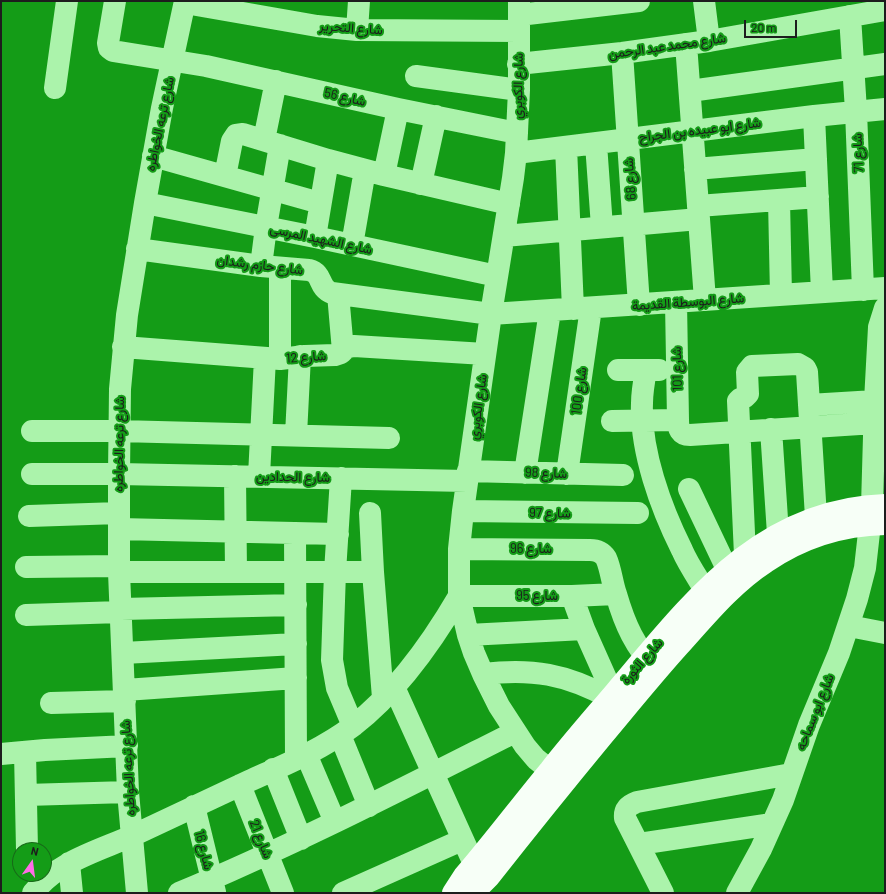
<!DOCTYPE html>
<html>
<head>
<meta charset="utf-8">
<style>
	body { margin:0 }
	#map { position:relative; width:886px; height:894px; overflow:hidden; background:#149c17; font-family:Barlow,sans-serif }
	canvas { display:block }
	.frame { position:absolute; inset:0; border:2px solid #1d1d1d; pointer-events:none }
	.north { position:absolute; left:12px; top:842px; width:40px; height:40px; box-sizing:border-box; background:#149c17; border:1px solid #186919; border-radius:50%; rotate:14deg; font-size:11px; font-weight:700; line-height:16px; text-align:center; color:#1d1d1d }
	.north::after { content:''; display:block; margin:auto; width:14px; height:18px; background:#ff6de7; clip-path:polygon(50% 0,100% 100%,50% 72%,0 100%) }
	.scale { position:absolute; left:744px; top:20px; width:53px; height:18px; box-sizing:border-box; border:2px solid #1d1d1d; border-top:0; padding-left:5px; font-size:12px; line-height:14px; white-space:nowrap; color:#1d1d1d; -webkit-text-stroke:3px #149c17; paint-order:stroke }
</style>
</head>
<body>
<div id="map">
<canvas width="886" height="894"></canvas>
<div class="frame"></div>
<div class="north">N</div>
<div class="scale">20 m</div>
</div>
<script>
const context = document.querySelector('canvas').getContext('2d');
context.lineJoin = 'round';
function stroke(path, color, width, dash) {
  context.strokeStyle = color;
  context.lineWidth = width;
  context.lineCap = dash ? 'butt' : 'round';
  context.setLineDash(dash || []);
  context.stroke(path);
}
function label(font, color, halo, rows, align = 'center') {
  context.font = font + ' Barlow,Vazirmatn,sans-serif';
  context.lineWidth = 4;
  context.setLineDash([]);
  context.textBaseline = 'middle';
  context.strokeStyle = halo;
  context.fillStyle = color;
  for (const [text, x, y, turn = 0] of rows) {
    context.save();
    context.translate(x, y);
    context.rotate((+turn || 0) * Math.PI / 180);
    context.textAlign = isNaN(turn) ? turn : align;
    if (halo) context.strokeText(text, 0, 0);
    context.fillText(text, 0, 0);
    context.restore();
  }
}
stroke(new Path2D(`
	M 115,1 L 108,43 L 109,48 L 113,51 L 206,66 L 398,109 L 517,133
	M 519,1 L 519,90 L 516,153 L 513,178 L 491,314 L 463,511 L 459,549 L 459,596 L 468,635 L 474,653 L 483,674 L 499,706 L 525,746 L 536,759 L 550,770 L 567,779
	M 704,1 L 709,41
	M 185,3 L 317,26 L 357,30 L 519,31
	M 519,15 L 639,1
	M 850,16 L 856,111 L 863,290
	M 357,30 L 359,1
	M 686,44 L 705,300
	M 622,53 L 639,305
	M 518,64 L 622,53 L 709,41 L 885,10
	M 416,76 L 519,90
	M 55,88 L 67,1
	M 690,91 L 885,64
	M 814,116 L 822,292
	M 264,140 L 276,81
	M 596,144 L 602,227
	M 566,147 L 573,309
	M 516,153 L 814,116 L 885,109
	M 153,156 L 320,203
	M 695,169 L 816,159
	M 384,175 L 398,109
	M 225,176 L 232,141 L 236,135 L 243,134 L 328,160 L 384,175 L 509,204
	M 421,184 L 436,116
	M 779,200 L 781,295
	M 145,203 L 315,237 L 497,276
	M 698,206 L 818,197
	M 504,236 L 699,219
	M 315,237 L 328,160
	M 352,245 L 365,170
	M 137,249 L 261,266 L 309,270 C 324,274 317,287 332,293 L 491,314 L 885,288
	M 261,266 L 266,227 L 280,145
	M 280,269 L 280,359
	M 338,294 L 343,351
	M 676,302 L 678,420 C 678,428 680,435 690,435 L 875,423
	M 123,347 L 280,359 L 305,356 L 335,355 L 341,353 L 347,347 L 354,346 L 485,354
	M 618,370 L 659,370
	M 646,370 C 644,381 642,392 642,403 C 640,451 661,508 682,550 C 688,564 697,577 705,590
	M 809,405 L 875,401
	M 612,421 L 678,420
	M 771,429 L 778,534
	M 32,431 L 119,431 L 389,438
	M 296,435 L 300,356
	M 468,471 L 623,475
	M 525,473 L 550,311
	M 32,474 L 119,474 L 467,481
	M 567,474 L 591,308
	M 235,476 L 236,572
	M 259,476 L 265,358
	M 341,478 L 335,572 L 332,660 L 337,688 L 353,726
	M 689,489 L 727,569
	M 463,511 L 638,513
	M 370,513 L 373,572 L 383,698
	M 29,516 L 119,513
	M 119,529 L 338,534
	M 295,533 L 296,759
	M 459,549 L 590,550 C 597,550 602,552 606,558 C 611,569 612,583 616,594 C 625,625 635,647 657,670
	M 745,555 L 738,401 L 740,399 L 745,397 L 748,394 L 747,372 L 752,366 L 798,364 L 805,368 L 807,372 L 816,517
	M 26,567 L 119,566
	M 119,572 L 373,572
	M 572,596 L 584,629 L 613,694
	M 121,609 L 296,605
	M 26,615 L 121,612
	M 849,626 L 885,633
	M 468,635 L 584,629
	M 123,653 L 296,644
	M 483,674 C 532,668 566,674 610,698
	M 394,687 L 474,864
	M 125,690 L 296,678
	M 51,703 L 125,701
	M 340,735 L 369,806
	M 25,752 L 27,850
	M 1,754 L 45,750 L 127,746
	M 306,754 L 335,822
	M 273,769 L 301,839
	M 240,785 L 283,893
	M 26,795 L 128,792
	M 194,806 L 215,892
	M 639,844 L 772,824
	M 69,863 L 72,893
	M 33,893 C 58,861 98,851 134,835 C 172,817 210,799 249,781 C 284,765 321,750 353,726 C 397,692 431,644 459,596 L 572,596 L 616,594
	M 137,893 L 128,792 L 119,572 L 119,474 L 120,389 L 127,315 L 145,203 L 162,108 L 185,1
	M 179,893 C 294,845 404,788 515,732
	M 343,893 L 462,840
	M 663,893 L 625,818 C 624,809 629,805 637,802 L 791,774
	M 737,893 L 761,849 L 783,800 L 809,725 L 839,653 L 857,599 L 865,568 L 872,506 L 875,401 L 879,327 L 885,308`), '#abf3ab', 22);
stroke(new Path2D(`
	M 453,893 L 464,876 C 494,841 521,805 550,770 C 571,743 594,717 616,691 C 690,604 759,509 885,505
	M 473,893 L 489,877 C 526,830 563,784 601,738 C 627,707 652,676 679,646 C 706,616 732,584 766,562 C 801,538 843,525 885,524`), '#f7fff7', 22);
label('13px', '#1d1d1d', '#149c17', [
	["شارع التحرير",351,28,4],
	["شارع محمد عبد الرحمن",667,46,-8],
	["شارع الكوبري",518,86,-89],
	["شارع 56",345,97,13],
	["شارع ترعه الخواطره",160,124,-78],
	["شارع ابو عبيده بن الجراح",700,130,-7],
	["شارع 71",858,153,-92],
	["شارع 68",630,179,-94],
	["شارع الشهيد المرسى",321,239,12],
	["شارع حازم رشدان",260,265,7],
	["شارع البوسطة القديمة",688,302,-4],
	["شارع 12",306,357,-4],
	["شارع 101",677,369,-91],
	["شارع 100",579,391,-82],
	["شارع الكوبري",478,407,-82],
	["شارع ترعه الخواطره",119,444,-89],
	["شارع 98",546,473,2],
	["شارع الحدادين",293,477,1],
	["شارع 97",550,513,1],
	["شارع 96",531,549],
	["شارع 95",537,596],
	["شارع الثورة",642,661,-49],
	["شارع ابو سماحه",815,712,-68],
	["شارع ترعه الخواطره",128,768,-93],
	["شارع 21",261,839,68],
	["شارع 16",204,850,76]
]);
</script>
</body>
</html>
